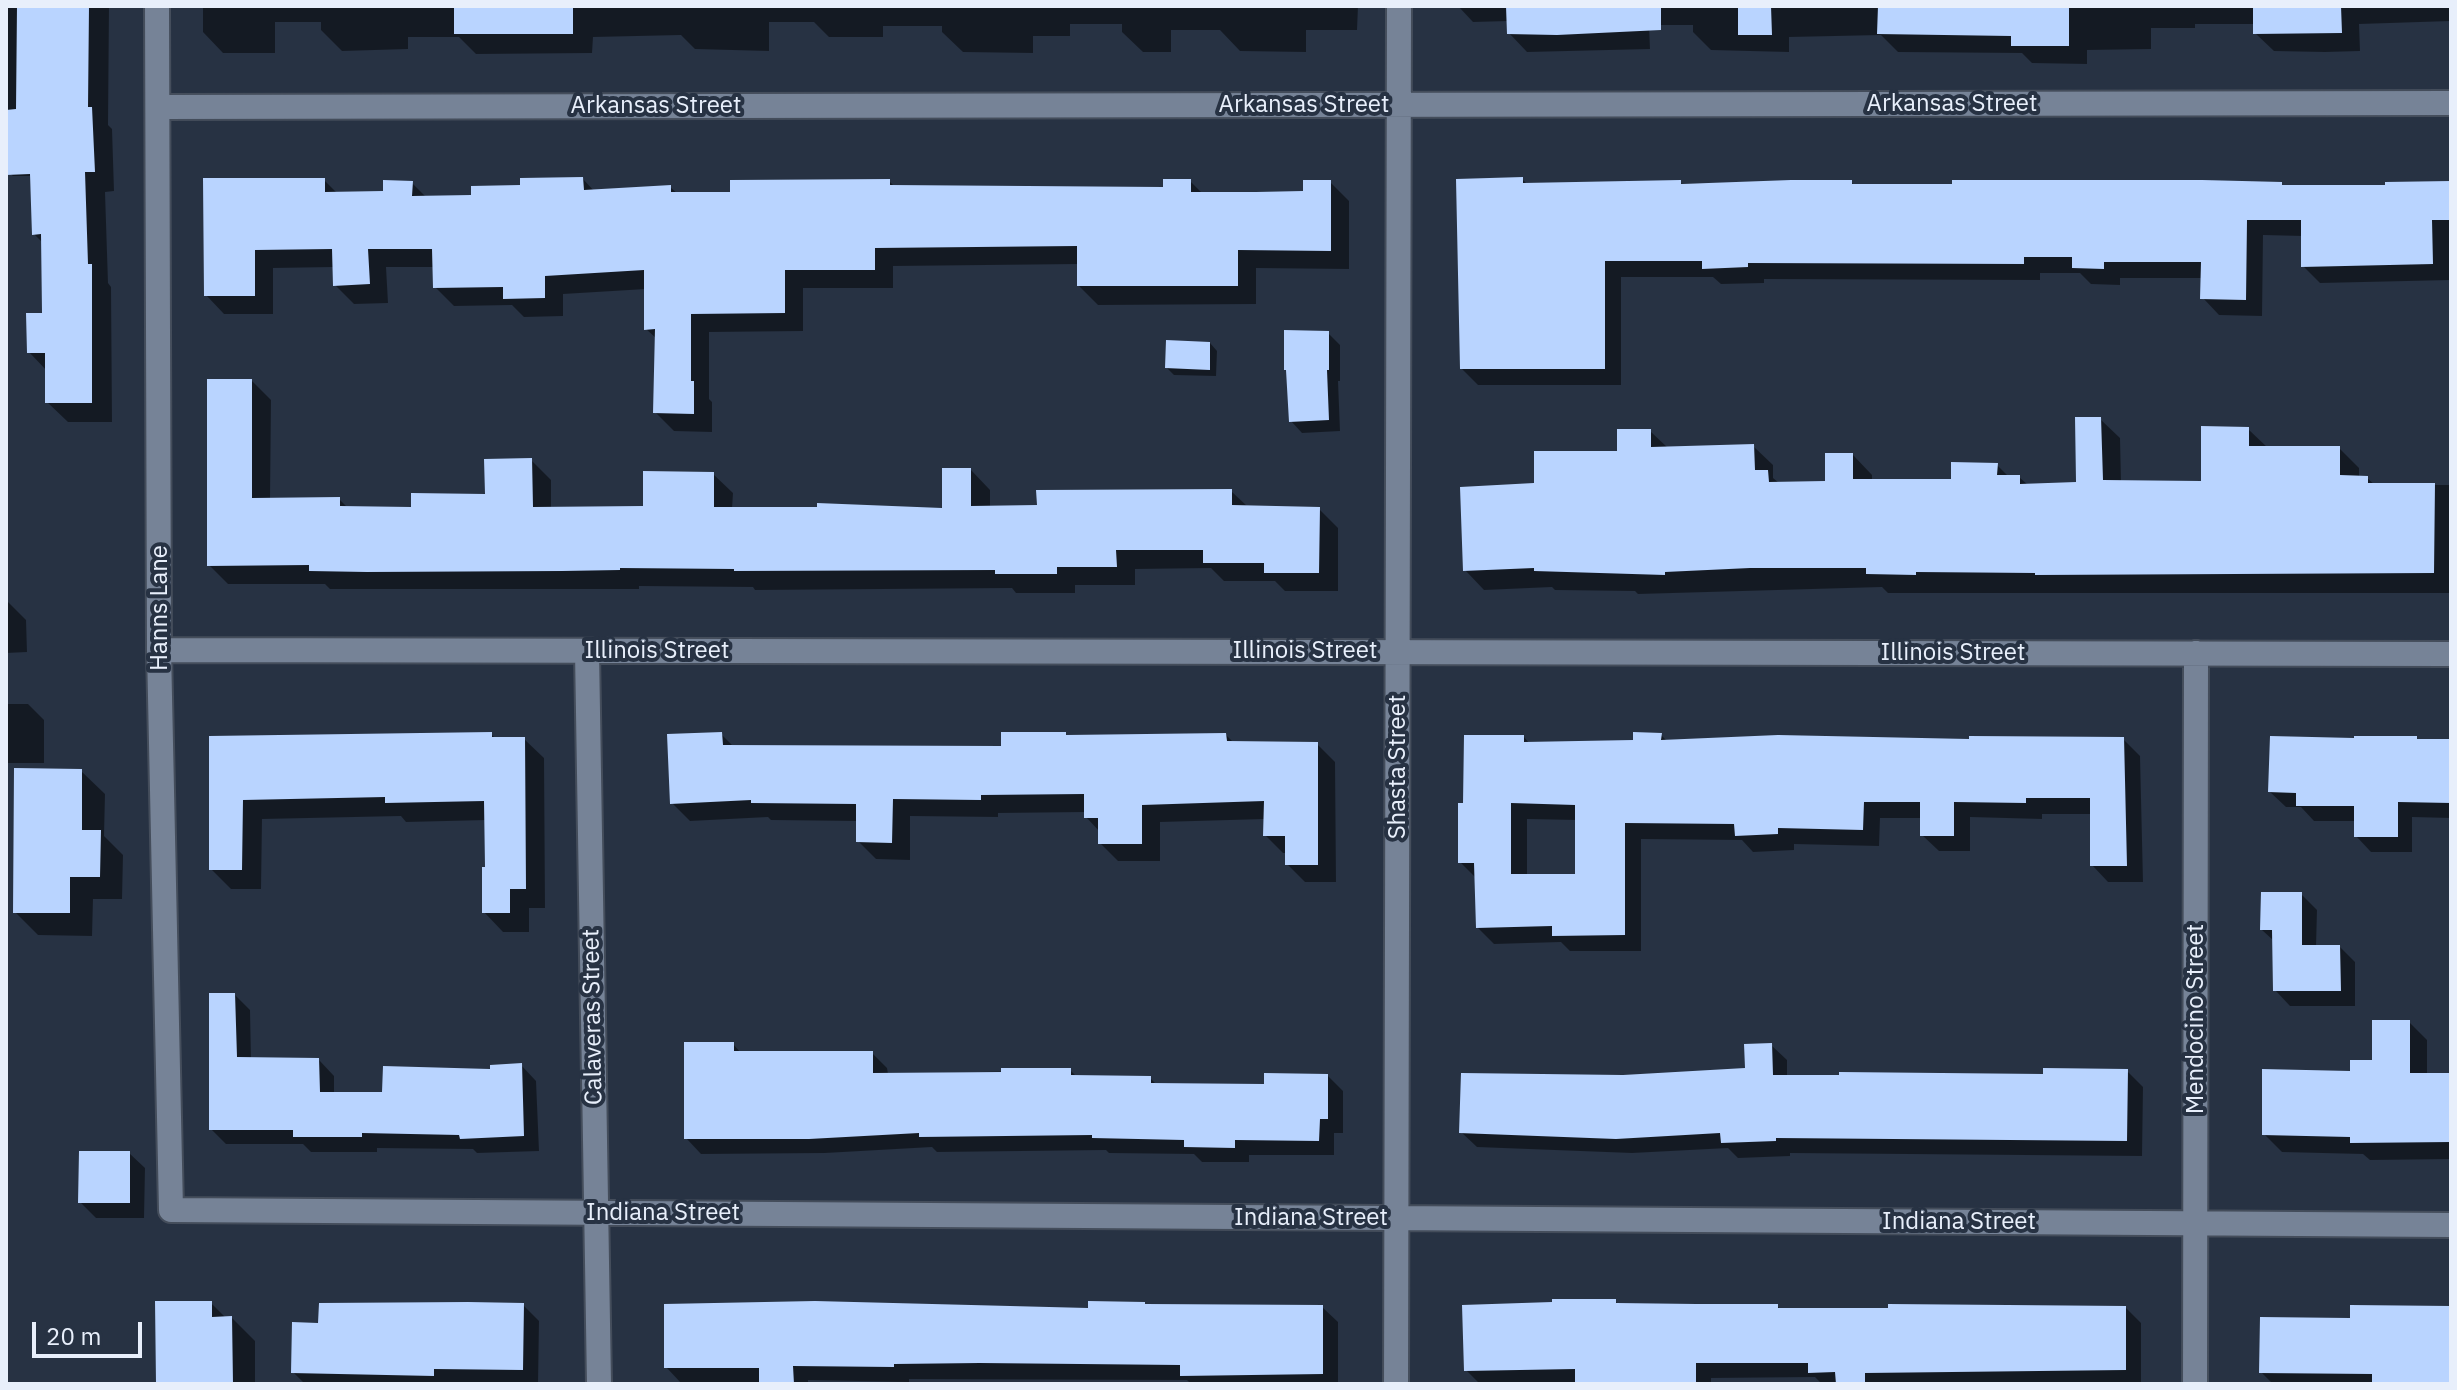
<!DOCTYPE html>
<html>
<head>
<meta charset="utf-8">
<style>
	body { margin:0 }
	#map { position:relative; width:2457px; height:1390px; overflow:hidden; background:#273243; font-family:"IBM Plex Sans",sans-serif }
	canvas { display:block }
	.frame { position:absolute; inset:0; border:8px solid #e8effb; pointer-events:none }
	.scale { position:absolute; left:32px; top:1322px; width:110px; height:36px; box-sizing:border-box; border:4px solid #e8effb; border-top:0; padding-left:10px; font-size:24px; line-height:28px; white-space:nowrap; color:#e8effb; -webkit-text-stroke:6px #273243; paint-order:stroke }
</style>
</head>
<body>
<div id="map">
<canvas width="2457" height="1390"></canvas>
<div class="frame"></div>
<div class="scale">20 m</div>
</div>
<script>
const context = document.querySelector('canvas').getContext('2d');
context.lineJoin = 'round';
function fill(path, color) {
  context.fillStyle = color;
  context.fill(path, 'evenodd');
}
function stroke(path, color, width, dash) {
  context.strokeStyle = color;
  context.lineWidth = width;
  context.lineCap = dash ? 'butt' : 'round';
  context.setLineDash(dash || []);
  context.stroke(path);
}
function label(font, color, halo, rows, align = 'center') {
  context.font = font + ' "IBM Plex Sans",sans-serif';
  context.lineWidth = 8;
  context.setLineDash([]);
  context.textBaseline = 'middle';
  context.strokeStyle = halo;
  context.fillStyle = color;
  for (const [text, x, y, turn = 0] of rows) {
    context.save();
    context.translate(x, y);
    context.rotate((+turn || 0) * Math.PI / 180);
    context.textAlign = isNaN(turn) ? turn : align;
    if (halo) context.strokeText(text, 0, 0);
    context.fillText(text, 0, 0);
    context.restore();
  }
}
fill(new Path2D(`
	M 6,6 L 109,6 L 108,125 L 112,129 L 114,191 L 105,192 L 108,283 L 111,287 L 112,422 L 68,422 L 47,402 L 47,371 L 29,352 L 44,315 L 43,243 L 34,234 L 30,176 L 13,176 L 6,170 Z
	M 203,6 L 1358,6 L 1357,30 L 1306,30 L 1306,52 L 1240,51 L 1220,30 L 1171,30 L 1171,52 L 1143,52 L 1122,32 L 1122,24 L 1070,24 L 1070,36 L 1033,36 L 1033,53 L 963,52 L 942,32 L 942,26 L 883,26 L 883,37 L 829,37 L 814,22 L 769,22 L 769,51 L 695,49 L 681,35 L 593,37 L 592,53 L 476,54 L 459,37 L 408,37 L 408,49 L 342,51 L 321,30 L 321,22 L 275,22 L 275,53 L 223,53 L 203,32 Z
	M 1458,6 L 2451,6 L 2451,21 L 2359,24 L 2360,51 L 2325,52 L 2274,51 L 2255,33 L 2255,24 L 2195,24 L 2195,28 L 2151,28 L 2151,49 L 2087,50 L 2087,64 L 2032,63 L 2022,53 L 1898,52 L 1881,35 L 1789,37 L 1789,52 L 1711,50 L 1693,32 L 1693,25 L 1649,25 L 1650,49 L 1527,52 L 1509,33 L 1509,21 L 1473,22 Z
	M 583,179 L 595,192 L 670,187 L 678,194 L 732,194 L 889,181 L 895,187 L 1165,189 L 1190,181 L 1203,194 L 1305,193 L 1330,182 L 1349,201 L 1349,269 L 1256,268 L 1256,304 L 1098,305 L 1079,286 L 1079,264 L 893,266 L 893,288 L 803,288 L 803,331 L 709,332 L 709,399 L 712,402 L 712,432 L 674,431 L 655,412 L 657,339 L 646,329 L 646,289 L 563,294 L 563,316 L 524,317 L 512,305 L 454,306 L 435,287 L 434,267 L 386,267 L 388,303 L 354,304 L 335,285 L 334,267 L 273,268 L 273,314 L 224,314 L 206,295 L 324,180 L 338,194 L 385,193 L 412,183 L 427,198 L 473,197 Z
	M 1522,179 L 1528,185 L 1851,182 L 1855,186 L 2281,184 L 2284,187 L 2451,184 L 2451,280 L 2320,283 L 2303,266 L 2303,236 L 2263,235 L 2262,316 L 2219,315 L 2203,298 L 2203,278 L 2120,278 L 2120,285 L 2091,284 L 2080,273 L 2040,273 L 2040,280 L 1764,279 L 1764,283 L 1721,284 L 1713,277 L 1621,277 L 1621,385 L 1478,385 L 1461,368 Z
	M 1328,333 L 1340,345 L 1340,381 L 1338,381 L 1340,431 L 1302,433 L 1291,421 L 1288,372 Z
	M 1210,343 L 1217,351 L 1216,376 L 1174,375 L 1167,368 Z
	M 252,381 L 271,400 L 270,499 L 339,499 L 348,508 L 413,509 L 487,496 L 531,460 L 551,480 L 551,509 L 645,508 L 713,474 L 733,493 L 732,509 L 944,510 L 971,470 L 990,490 L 990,508 L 1039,507 L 1231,491 L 1248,507 L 1319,509 L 1338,528 L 1338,591 L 1285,591 L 1275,581 L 1224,581 L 1211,568 L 1135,569 L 1135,585 L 1075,585 L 1075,593 L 1016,593 L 1012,588 L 755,590 L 753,587 L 639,586 L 639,589 L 330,589 L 325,584 L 228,584 L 209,565 Z
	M 2100,419 L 2120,438 L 2121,482 L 2202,483 L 2248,429 L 2268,448 L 2339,448 L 2359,468 L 2359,477 L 2367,478 L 2375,485 L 2451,485 L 2451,593 L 1888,593 L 1882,587 L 1638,594 L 1635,591 L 1555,590 L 1552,587 L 1484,590 L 1465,570 L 1536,485 L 1619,453 L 1650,431 L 1668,448 L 1753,446 L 1773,465 L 1773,478 L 1779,483 L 1827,483 L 1853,455 L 1872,475 L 1872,481 L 1953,481 L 1997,465 L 2009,477 L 2019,477 L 2028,485 L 2078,484 Z
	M 6,600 L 26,620 L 27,652 L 6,653 Z
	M 6,704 L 28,704 L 44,720 L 44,763 L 6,763 Z
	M 491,734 L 496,739 L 524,739 L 544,758 L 545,908 L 529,908 L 529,932 L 503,932 L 484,912 L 487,820 L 406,822 L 401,816 L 262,819 L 261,889 L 231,889 L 211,869 L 211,738 Z
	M 721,734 L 734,747 L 1003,748 L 1068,737 L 1226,735 L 1234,743 L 1317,744 L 1335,762 L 1336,882 L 1305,882 L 1287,864 L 1287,853 L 1283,853 L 1265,835 L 1265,819 L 1160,822 L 1160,861 L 1118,861 L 1100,843 L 1100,832 L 1086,817 L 1086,812 L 998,813 L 998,817 L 910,816 L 910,860 L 876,859 L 858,841 L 858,821 L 771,820 L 768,817 L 690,821 L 672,803 Z
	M 1661,735 L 1668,742 L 2123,739 L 2140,756 L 2143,882 L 2108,882 L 2092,865 L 2092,814 L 2042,814 L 2042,819 L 1970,817 L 1970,851 L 1939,851 L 1922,835 L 1922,818 L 1880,818 L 1879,846 L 1794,844 L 1794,850 L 1753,852 L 1742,840 L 1641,839 L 1641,951 L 1570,951 L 1561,942 L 1494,944 L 1477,927 L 1476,878 L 1460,862 L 1465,806 L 1524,737 L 1530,744 L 1635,742 ZM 1527,819 L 1577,820 L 1577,876 L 1527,876 Z
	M 2416,738 L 2420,741 L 2451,741 L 2451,818 L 2412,817 L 2412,852 L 2371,852 L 2356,836 L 2356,821 L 2314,821 L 2301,807 L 2286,807 L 2270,792 L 2356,740 Z
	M 81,771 L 105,794 L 104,836 L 123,855 L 122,899 L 93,899 L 92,936 L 38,935 L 15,912 Z
	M 2301,894 L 2317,910 L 2316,947 L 2340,947 L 2355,962 L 2355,1006 L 2290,1006 L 2275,990 L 2274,941 L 2262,930 Z
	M 235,995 L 250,1010 L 251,1060 L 319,1060 L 334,1076 L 334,1094 L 384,1094 L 521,1065 L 536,1081 L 539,1151 L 477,1153 L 473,1149 L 377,1148 L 377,1152 L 311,1152 L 303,1144 L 226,1144 L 211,1129 Z
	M 2409,1022 L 2427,1040 L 2427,1075 L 2451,1075 L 2451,1159 L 2370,1160 L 2363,1154 L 2282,1152 L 2264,1134 L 2352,1073 L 2374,1062 Z
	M 733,1044 L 741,1053 L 872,1053 L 887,1068 L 888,1074 L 1070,1070 L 1077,1077 L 1150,1078 L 1157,1085 L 1266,1086 L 1328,1076 L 1343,1091 L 1343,1133 L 1334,1133 L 1334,1155 L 1249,1155 L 1249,1162 L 1202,1162 L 1194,1154 L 1109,1153 L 1106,1150 L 937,1152 L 932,1147 L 825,1153 L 701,1154 L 686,1138 Z
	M 1771,1045 L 1787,1060 L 1787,1077 L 2045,1076 L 2127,1071 L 2143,1087 L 2142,1156 L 1790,1153 L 1790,1156 L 1738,1158 L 1728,1148 L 1632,1153 L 1477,1147 L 1461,1132 L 1623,1077 L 1747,1070 Z
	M 129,1153 L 145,1168 L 144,1218 L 96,1218 L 80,1202 Z
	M 1615,1301 L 1619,1305 L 1777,1306 L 1782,1310 L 2126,1308 L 2141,1323 L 2141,1384 L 1822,1384 L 1815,1377 L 1711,1378 L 1711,1384 L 1480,1384 L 1466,1370 Z
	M 211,1303 L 226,1318 L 232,1318 L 255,1341 L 255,1384 L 158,1384 Z
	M 523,1305 L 539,1321 L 538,1384 L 305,1384 L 293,1372 L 320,1325 Z
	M 1322,1307 L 1338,1322 L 1338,1384 L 1191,1384 L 1187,1380 L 909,1379 L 909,1382 L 808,1380 L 808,1384 L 681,1383 L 666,1367 L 1090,1310 Z
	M 2451,1307 L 2451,1384 L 2273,1384 L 2261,1372 L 2352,1320 Z`), '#0007');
fill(new Path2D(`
	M 17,6 L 89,6 L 88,107 L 92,107 L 95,172 L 85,172 L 88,264 L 92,264 L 92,403 L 45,403 L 45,353 L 27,353 L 26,313 L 42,313 L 41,234 L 32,235 L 30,174 L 6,175 L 6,110 L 16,109 Z
	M 454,6 L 573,6 L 573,34 L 454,34 Z
	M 1506,6 L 1661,6 L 1661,30 L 1557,35 L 1507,34 Z
	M 1738,6 L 1771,6 L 1772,35 L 1738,35 Z
	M 1878,6 L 2069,6 L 2069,46 L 2011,46 L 2011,36 L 1877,34 Z
	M 2253,6 L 2341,6 L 2342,33 L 2253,34 Z
	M 583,177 L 584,190 L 671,185 L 671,192 L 730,192 L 730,180 L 890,179 L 890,185 L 1163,187 L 1163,179 L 1191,179 L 1191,192 L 1256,192 L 1303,191 L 1303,180 L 1331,180 L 1331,251 L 1238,250 L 1238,286 L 1077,286 L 1077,246 L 875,248 L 875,270 L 785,270 L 785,313 L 691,314 L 691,381 L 694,381 L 694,414 L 653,413 L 655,329 L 644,330 L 644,270 L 545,276 L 545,298 L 503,299 L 503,287 L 433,288 L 432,249 L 368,249 L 370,284 L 333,286 L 332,249 L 255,250 L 255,296 L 204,296 L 203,178 L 325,178 L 325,192 L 383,191 L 383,180 L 413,181 L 412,196 L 471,195 L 471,186 L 520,185 L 520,178 Z
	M 1523,177 L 1523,183 L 1681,180 L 1681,184 L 1791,180 L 1852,180 L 1852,184 L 1952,184 L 1952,180 L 2202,180 L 2282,182 L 2282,185 L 2385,185 L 2385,182 L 2451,181 L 2451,220 L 2432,220 L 2433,264 L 2301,267 L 2301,220 L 2247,220 L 2246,300 L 2200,299 L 2201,262 L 2104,262 L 2104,269 L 2072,268 L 2072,257 L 2024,257 L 2024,264 L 1748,263 L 1748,267 L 1702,269 L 1702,261 L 1605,261 L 1605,369 L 1460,369 L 1456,179 Z
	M 1284,330 L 1329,331 L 1329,370 L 1327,370 L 1329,420 L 1289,422 L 1286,370 L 1284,370 Z
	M 1166,340 L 1210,342 L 1210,370 L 1165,368 Z
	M 207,379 L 252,379 L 252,498 L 340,497 L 340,506 L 411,507 L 411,493 L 485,494 L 484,459 L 532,458 L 533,507 L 643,506 L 643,471 L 714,472 L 714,507 L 817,507 L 817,503 L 942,508 L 942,468 L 971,468 L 971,506 L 1037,505 L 1036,490 L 1232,489 L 1232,505 L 1320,507 L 1319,573 L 1264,573 L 1264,563 L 1203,563 L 1203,550 L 1116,550 L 1117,567 L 1057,567 L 1057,574 L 995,574 L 995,570 L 734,571 L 734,569 L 620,568 L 620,570 L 562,571 L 367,572 L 309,571 L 309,565 L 207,566 Z
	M 2075,417 L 2101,417 L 2103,480 L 2201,481 L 2201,426 L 2249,427 L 2249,446 L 2340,446 L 2340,475 L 2368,476 L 2368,483 L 2435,483 L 2434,573 L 2035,575 L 2035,573 L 1916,572 L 1916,575 L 1866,574 L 1866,568 L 1750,568 L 1665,572 L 1665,575 L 1534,571 L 1534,568 L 1463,571 L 1460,487 L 1534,483 L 1534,451 L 1617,451 L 1617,429 L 1651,429 L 1651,447 L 1754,444 L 1755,470 L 1768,470 L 1769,482 L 1825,481 L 1825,453 L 1853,453 L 1853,479 L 1951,479 L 1951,462 L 1998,463 L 1997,475 L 2020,475 L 2020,484 L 2076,482 Z
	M 492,732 L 492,737 L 525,737 L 526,889 L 510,889 L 510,913 L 482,913 L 482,867 L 485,867 L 484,801 L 385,803 L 385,797 L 243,800 L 242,870 L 209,870 L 209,736 Z
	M 722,732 L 723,745 L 1001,746 L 1001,732 L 1066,732 L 1066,735 L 1226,733 L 1227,741 L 1318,742 L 1318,865 L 1285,865 L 1285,836 L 1263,836 L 1264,801 L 1142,805 L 1142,844 L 1098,844 L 1098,818 L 1084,818 L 1084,794 L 981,795 L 981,800 L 893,799 L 892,843 L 856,842 L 856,804 L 751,803 L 751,800 L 670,804 L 667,734 Z
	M 1633,732 L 1662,733 L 1661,740 L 1778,735 L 1969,739 L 1969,736 L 2124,737 L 2127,866 L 2090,866 L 2090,798 L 2026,798 L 2026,803 L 1954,802 L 1954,836 L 1920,836 L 1920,802 L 1864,802 L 1863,830 L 1778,828 L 1778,834 L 1735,836 L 1734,824 L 1625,823 L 1625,935 L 1552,936 L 1552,926 L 1476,928 L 1474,863 L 1458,863 L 1458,803 L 1463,803 L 1464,735 L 1524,735 L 1524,742 L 1633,740 ZM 1511,803 L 1575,805 L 1575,874 L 1511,874 Z
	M 2270,736 L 2354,738 L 2354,736 L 2417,736 L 2417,739 L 2451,739 L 2451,803 L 2398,802 L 2398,837 L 2354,837 L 2354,806 L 2296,806 L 2296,793 L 2268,792 Z
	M 14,768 L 82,769 L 82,830 L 101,830 L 100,877 L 70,877 L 70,913 L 13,913 Z
	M 2261,892 L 2302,892 L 2302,945 L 2340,945 L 2341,991 L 2273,991 L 2272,930 L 2260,930 Z
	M 209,993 L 235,993 L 237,1057 L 319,1058 L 320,1092 L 382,1092 L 383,1066 L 490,1069 L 490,1065 L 522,1063 L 524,1136 L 460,1139 L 459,1135 L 362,1133 L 362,1137 L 293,1137 L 293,1130 L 209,1130 Z
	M 2372,1020 L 2410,1020 L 2410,1073 L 2451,1073 L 2451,1142 L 2350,1143 L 2350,1137 L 2262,1135 L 2262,1069 L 2350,1071 L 2350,1060 L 2372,1060 Z
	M 684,1042 L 734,1042 L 734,1051 L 873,1051 L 873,1073 L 1001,1072 L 1001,1068 L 1071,1068 L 1071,1075 L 1151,1076 L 1151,1083 L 1264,1084 L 1264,1073 L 1328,1074 L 1328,1119 L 1320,1119 L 1319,1141 L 1235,1140 L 1235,1148 L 1184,1147 L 1184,1140 L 1092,1138 L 1092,1135 L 919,1137 L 919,1133 L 809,1139 L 684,1139 Z
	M 1772,1043 L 1773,1075 L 1839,1075 L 1839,1072 L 2043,1074 L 2043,1068 L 2128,1069 L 2127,1141 L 1776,1138 L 1776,1141 L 1721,1143 L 1720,1133 L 1616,1139 L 1459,1133 L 1461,1073 L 1623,1075 L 1745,1068 L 1744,1044 Z
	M 79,1151 L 130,1151 L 130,1203 L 78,1203 Z
	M 1552,1299 L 1616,1299 L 1616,1303 L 1696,1304 L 1778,1304 L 1778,1308 L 1888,1308 L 1888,1304 L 2126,1306 L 2126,1370 L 1865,1373 L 1865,1384 L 1836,1384 L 1835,1372 L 1808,1373 L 1808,1363 L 1696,1363 L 1696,1384 L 1575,1384 L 1575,1369 L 1464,1371 L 1462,1305 L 1552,1302 Z
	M 155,1301 L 212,1301 L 212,1317 L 232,1316 L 233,1384 L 156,1384 Z
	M 815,1301 L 1088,1308 L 1088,1301 L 1145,1302 L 1145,1304 L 1323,1305 L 1323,1374 L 1180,1376 L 1180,1365 L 980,1363 L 894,1364 L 894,1367 L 793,1366 L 794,1384 L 759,1384 L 759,1368 L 664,1368 L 664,1304 Z
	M 468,1302 L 524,1303 L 523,1370 L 434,1369 L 434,1376 L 291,1373 L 292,1322 L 318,1323 L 319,1303 Z
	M 2350,1305 L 2451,1306 L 2451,1384 L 2372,1384 L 2372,1374 L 2259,1373 L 2260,1317 L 2350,1318 Z`), '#b9d4ff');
const minor = new Path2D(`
	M 157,6 L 159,650 L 171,1210 L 2451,1225
	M 158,107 L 2451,103
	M 159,650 L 2451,654
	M 587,651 L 599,1384
	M 1396,1384 L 1399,6
	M 2195,1384 L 2196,653`);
stroke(minor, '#444d5b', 28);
stroke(minor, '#768397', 24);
label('24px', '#e8effb', '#273243', [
	["Arkansas Street",1952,104],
	["Arkansas Street",1304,105],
	["Arkansas Street",656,106],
	["Hanns Lane",160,608,-90],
	["Illinois Street",657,651],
	["Illinois Street",1305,651],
	["Illinois Street",1953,653],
	["Shasta Street",1398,767,-90],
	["Calaveras Street",593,1017,-91],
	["Mendocino Street",2196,1019,-90],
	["Indiana Street",663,1213],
	["Indiana Street",1311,1218],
	["Indiana Street",1959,1222]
]);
</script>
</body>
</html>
